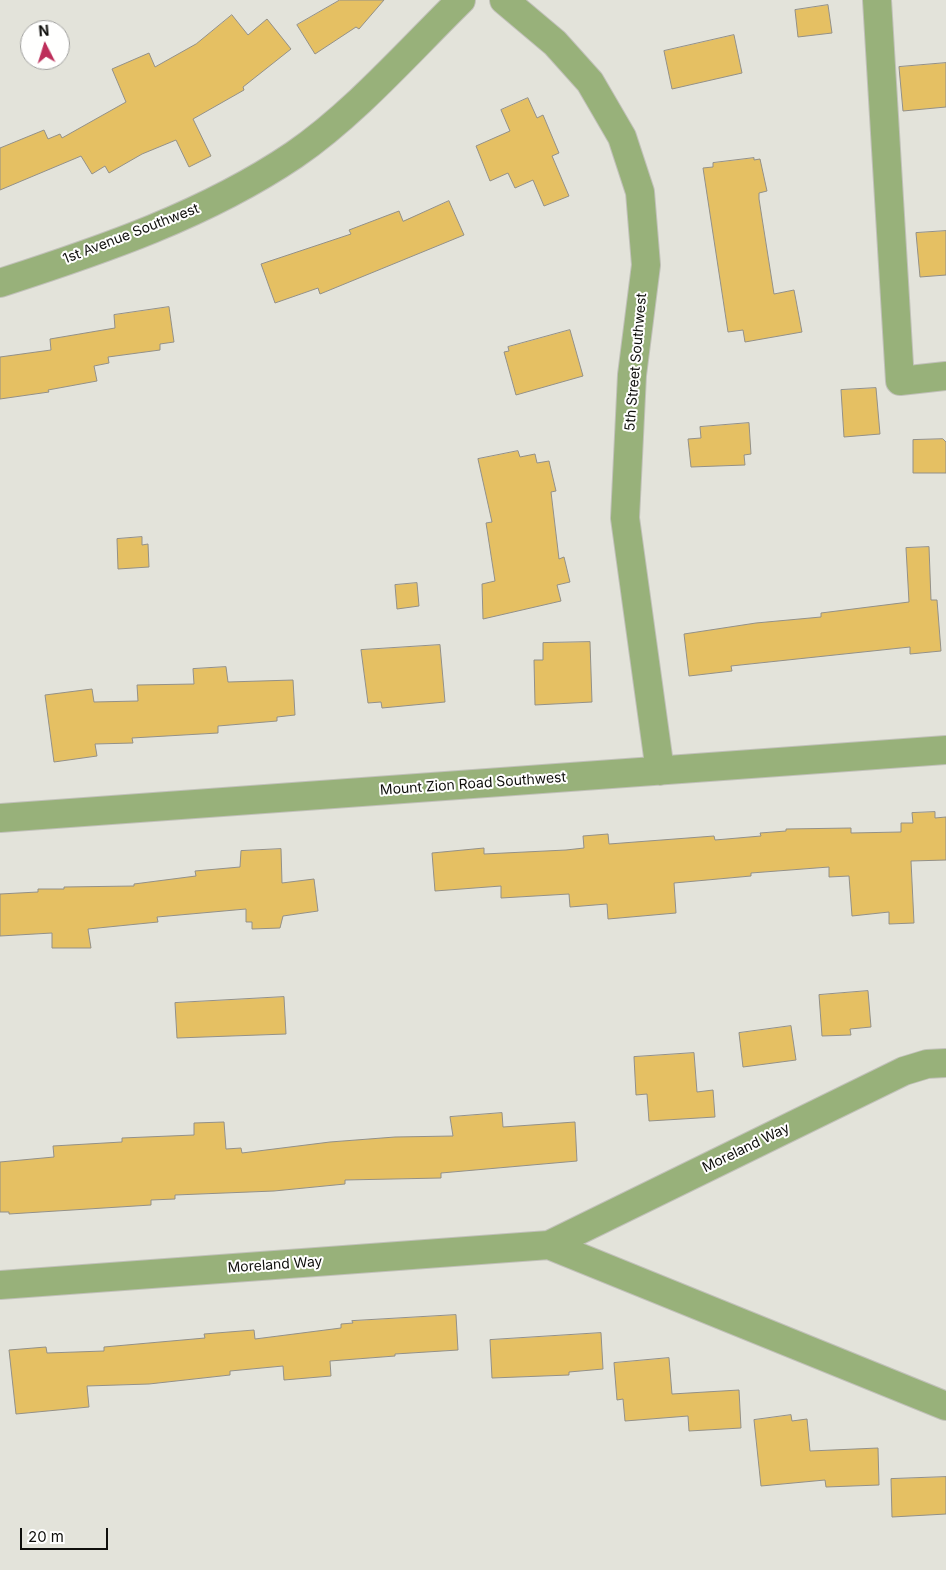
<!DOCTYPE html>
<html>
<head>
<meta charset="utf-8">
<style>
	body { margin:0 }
	#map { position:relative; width:946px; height:1570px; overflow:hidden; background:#e3e3da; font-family:Inter,sans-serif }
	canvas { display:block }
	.north { position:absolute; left:20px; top:20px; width:50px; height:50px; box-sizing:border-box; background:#fffffe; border:1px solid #9f9f9d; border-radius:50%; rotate:355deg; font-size:14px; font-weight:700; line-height:20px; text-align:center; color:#0f0f0c }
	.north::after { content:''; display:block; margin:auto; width:18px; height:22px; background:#bd2e5a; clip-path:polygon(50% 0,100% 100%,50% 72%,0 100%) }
	.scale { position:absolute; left:20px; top:1528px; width:88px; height:22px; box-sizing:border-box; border:2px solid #0f0f0c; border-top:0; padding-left:6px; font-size:15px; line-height:18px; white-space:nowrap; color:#0f0f0c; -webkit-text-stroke:4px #fffffe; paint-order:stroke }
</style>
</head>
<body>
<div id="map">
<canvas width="946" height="1570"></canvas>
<div class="north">N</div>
<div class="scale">20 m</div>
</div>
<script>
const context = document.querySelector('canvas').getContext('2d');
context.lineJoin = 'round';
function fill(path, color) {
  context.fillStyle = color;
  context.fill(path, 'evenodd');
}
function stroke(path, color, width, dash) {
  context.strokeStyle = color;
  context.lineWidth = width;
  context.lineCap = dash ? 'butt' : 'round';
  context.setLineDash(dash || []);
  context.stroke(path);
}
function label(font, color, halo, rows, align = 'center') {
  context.font = font + ' Inter,sans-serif';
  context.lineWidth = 4;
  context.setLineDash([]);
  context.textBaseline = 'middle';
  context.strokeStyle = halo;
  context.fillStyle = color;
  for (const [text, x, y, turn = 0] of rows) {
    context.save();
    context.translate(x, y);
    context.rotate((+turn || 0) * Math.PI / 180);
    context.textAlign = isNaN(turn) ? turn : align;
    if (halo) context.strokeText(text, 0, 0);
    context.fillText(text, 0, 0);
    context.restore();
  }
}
const building = new Path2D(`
	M 340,0 L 384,0 L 359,29 L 356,27 L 315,54 L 297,25 Z
	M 828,5 L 832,33 L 798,37 L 795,10 Z
	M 232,15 L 248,35 L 267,19 L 291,49 L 243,87 L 244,90 L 193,119 L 211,156 L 189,167 L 176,140 L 142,154 L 109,173 L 105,166 L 92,174 L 81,156 L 0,190 L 0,148 L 44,130 L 48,139 L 60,134 L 62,138 L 126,102 L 112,69 L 149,53 L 155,67 L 196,44 Z
	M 734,35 L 742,73 L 672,89 L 664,51 Z
	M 946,63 L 946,107 L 903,111 L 899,67 Z
	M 528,98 L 537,118 L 543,115 L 559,153 L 552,156 L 569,196 L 544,206 L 533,180 L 515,188 L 508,173 L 490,181 L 476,146 L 510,131 L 501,110 Z
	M 754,158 L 754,160 L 760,159 L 767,191 L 759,193 L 759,199 L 774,294 L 794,290 L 802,332 L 745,342 L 743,330 L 728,332 L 703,168 L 713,167 L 713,163 Z
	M 449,201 L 464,235 L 320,294 L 318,288 L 275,303 L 261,264 L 351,234 L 349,230 L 399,211 L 403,221 Z
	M 946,231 L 946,275 L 920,277 L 916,233 Z
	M 169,307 L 174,342 L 160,344 L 160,350 L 108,357 L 109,363 L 94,366 L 97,381 L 48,390 L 49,392 L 0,399 L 0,357 L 51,350 L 50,339 L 115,328 L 114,315 Z
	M 570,330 L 583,376 L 516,395 L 504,352 L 509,351 L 508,347 Z
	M 876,388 L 880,434 L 844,437 L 841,390 Z
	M 749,423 L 751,454 L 744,455 L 745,465 L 691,467 L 688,439 L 701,438 L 700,427 Z
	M 943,439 L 946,442 L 946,473 L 913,473 L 913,440 Z
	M 518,451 L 520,457 L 535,454 L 537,463 L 549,461 L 556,491 L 551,492 L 559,559 L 564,557 L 570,582 L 557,585 L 561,601 L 483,619 L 482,584 L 495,581 L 486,523 L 492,522 L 478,459 Z
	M 142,537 L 142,545 L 148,544 L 149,567 L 118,569 L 117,539 Z
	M 929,547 L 931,600 L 937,600 L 941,651 L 910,654 L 910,647 L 731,666 L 732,671 L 689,676 L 684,634 L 756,623 L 821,617 L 821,613 L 909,602 L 906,548 Z
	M 417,583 L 419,606 L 397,609 L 395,585 Z
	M 590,642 L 592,702 L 535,705 L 534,660 L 543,660 L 543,643 Z
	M 440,645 L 445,702 L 382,708 L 381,702 L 368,703 L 361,650 Z
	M 226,667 L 228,682 L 293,680 L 295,715 L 277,717 L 277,721 L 218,726 L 218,733 L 132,738 L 133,743 L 95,744 L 97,756 L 54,762 L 45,695 L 92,689 L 94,702 L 138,701 L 137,685 L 194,684 L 193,669 Z
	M 935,812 L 935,818 L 946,817 L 946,860 L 911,861 L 914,923 L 889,924 L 889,912 L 852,916 L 849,876 L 829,877 L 829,867 L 751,873 L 751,876 L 674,883 L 676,913 L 608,919 L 607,904 L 570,907 L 569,894 L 501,898 L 501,886 L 435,891 L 432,853 L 484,848 L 484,854 L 566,850 L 584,848 L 583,836 L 608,834 L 609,844 L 714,836 L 715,840 L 761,836 L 760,833 L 786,831 L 786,829 L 851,828 L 851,833 L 901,832 L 901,823 L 913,823 L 912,813 Z
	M 281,849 L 282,883 L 314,879 L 318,911 L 283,916 L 280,928 L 252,929 L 252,922 L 246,922 L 246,909 L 157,917 L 158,922 L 88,929 L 91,948 L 52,948 L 52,933 L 0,936 L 0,894 L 38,892 L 38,889 L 64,889 L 64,887 L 134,886 L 134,884 L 196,876 L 195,871 L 240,867 L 241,851 Z
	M 868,991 L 871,1027 L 850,1029 L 851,1035 L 822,1036 L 819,995 Z
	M 284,997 L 286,1034 L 177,1038 L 175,1003 Z
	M 791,1026 L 796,1060 L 743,1067 L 739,1033 Z
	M 694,1053 L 697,1092 L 713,1090 L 715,1117 L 649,1121 L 647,1094 L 636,1095 L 634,1057 Z
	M 502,1113 L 503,1127 L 575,1122 L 577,1161 L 441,1173 L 441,1178 L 345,1180 L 345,1184 L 274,1191 L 175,1195 L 175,1199 L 151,1200 L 151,1205 L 9,1214 L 9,1212 L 0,1212 L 0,1162 L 54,1157 L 53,1146 L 122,1142 L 122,1138 L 194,1135 L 194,1123 L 224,1122 L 226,1149 L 241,1148 L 242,1153 L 330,1142 L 395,1137 L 453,1136 L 450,1117 Z
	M 456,1315 L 458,1350 L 395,1354 L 395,1356 L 330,1361 L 331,1376 L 284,1380 L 283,1366 L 230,1371 L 230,1375 L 149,1384 L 87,1386 L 89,1407 L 16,1414 L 9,1350 L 46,1347 L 47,1353 L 104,1351 L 104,1347 L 205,1338 L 204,1334 L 254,1330 L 255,1339 L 341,1328 L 341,1324 L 353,1323 L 352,1321 Z
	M 601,1333 L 603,1369 L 569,1372 L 569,1375 L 492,1378 L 490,1340 Z
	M 669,1358 L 672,1394 L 739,1390 L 741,1428 L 689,1431 L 688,1416 L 625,1421 L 623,1399 L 617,1400 L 614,1363 Z
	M 791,1415 L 792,1421 L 807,1419 L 810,1451 L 878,1448 L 879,1485 L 826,1487 L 825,1480 L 761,1486 L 754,1420 Z
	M 946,1477 L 946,1514 L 892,1517 L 891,1479 Z`);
fill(building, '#e5c063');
stroke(building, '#939088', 1);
const minor = new Path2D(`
	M 504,0 L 555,43 L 590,82 L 622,137 L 640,192 L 646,265 L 632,375 L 625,518 L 660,771
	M 877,0 L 900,381 L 946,376
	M 0,283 C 102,250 205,215 294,155 C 354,114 409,51 461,0
	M 0,818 L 946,750
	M 549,1245 L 946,1406
	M 0,1285 L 549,1245 L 904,1071 L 927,1064 L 946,1063`);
stroke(minor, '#c1c1b9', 30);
stroke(minor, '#98b17a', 28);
label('14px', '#0f0f0c', '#fffffe', [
	["1st Avenue Southwest",131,234,-21],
	["5th Street Southwest",636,362,-85],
	["Mount Zion Road Southwest",473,784,-4],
	["Moreland Way",746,1148,-26],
	["Moreland Way",275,1265,-4]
]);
</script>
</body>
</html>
